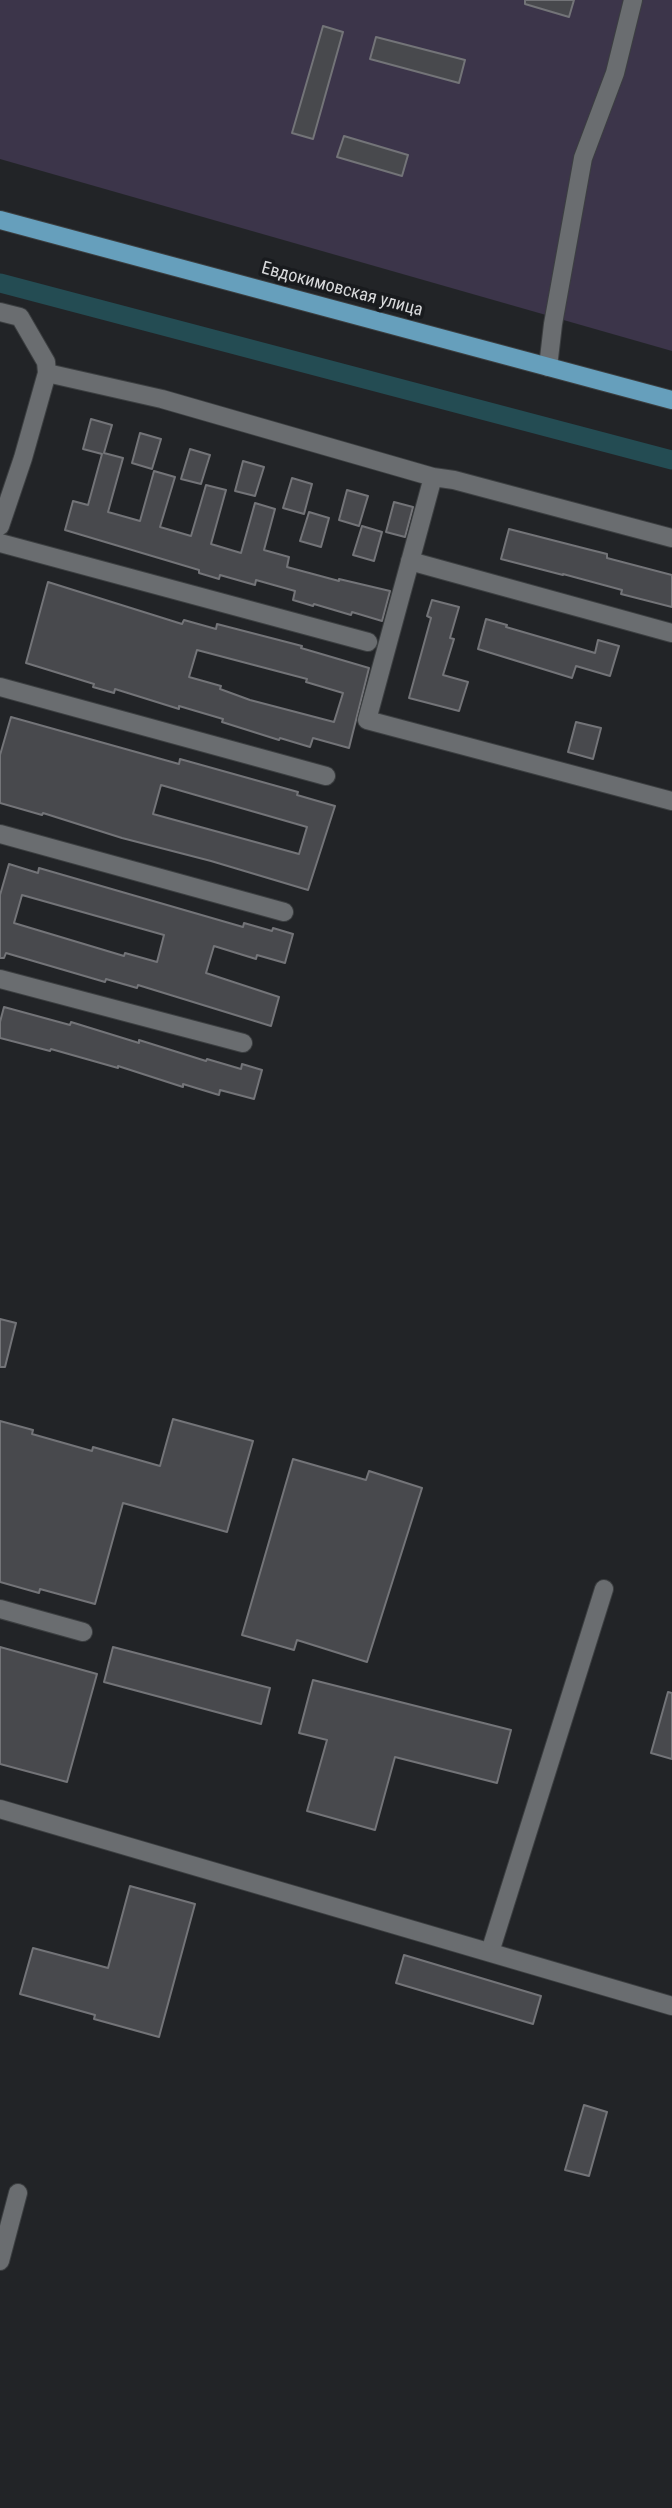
<!DOCTYPE html>
<html>
<head>
<meta charset="utf-8">
<style>
	body { margin:0 }
	canvas { display:block; background:#222427 }
</style>
</head>
<body>
<canvas width="672" height="2508"></canvas>
<script>
const context = document.querySelector('canvas').getContext('2d');
context.lineJoin = 'round';
function fill(path, color) {
  context.fillStyle = color;
  context.fill(path, 'evenodd');
}
function stroke(path, color, width, dash) {
  context.strokeStyle = color;
  context.lineWidth = width;
  context.lineCap = dash ? 'butt' : 'round';
  context.setLineDash(dash || []);
  context.stroke(path);
}
function label(font, color, halo, rows, align = 'center') {
  context.font = font + ' "Roboto Condensed",sans-serif';
  context.lineWidth = 7;
  context.setLineDash([]);
  context.textBaseline = 'middle';
  context.strokeStyle = halo;
  context.fillStyle = color;
  for (const [text, x, y, turn = 0] of rows) {
    context.save();
    context.translate(x, y);
    context.rotate((+turn || 0) * Math.PI / 180);
    context.textAlign = isNaN(turn) ? turn : align;
    if (halo) context.strokeText(text, 0, 0);
    context.fillText(text, 0, 0);
    context.restore();
  }
}
fill(new Path2D(`
	M 0,0 L 672,0 L 672,351 L 0,159 Z`), '#3c354a');
stroke(new Path2D(`
	M 0,283 L 672,460`), '#244c53', 19);
const building = new Path2D(`
	M 525,0 L 574,0 L 569,17 L 525,4 Z
	M 323,26 L 343,32 L 313,139 L 292,133 Z
	M 376,37 L 465,60 L 459,83 L 370,59 Z
	M 344,136 L 408,155 L 402,176 L 337,157 Z
	M 91,419 L 112,425 L 104,453 L 123,458 L 108,512 L 140,521 L 154,471 L 175,477 L 160,527 L 191,536 L 206,485 L 226,490 L 211,544 L 241,553 L 255,503 L 275,509 L 264,550 L 289,557 L 287,567 L 339,581 L 339,579 L 390,591 L 382,621 L 352,612 L 351,615 L 314,604 L 313,606 L 293,600 L 295,591 L 256,580 L 255,585 L 220,575 L 219,579 L 199,573 L 199,570 L 65,530 L 73,501 L 88,505 L 102,454 L 83,449 Z
	M 140,433 L 161,439 L 152,469 L 132,463 Z
	M 190,449 L 210,455 L 201,484 L 181,479 Z
	M 243,461 L 264,467 L 255,496 L 235,491 Z
	M 292,478 L 312,484 L 304,514 L 283,508 Z
	M 347,490 L 368,496 L 359,526 L 339,520 Z
	M 394,502 L 413,507 L 405,537 L 386,532 Z
	M 309,512 L 329,518 L 321,547 L 300,541 Z
	M 362,526 L 382,532 L 374,561 L 353,555 Z
	M 509,529 L 587,549 L 607,554 L 607,558 L 672,575 L 672,607 L 621,594 L 622,590 L 563,574 L 563,575 L 501,559 Z
	M 48,582 L 182,624 L 184,620 L 216,629 L 217,624 L 302,646 L 301,648 L 369,668 L 349,748 L 313,738 L 310,747 L 280,738 L 279,740 L 222,722 L 223,719 L 179,706 L 179,709 L 115,689 L 114,693 L 93,687 L 94,684 L 26,663 ZM 197,650 L 307,679 L 306,682 L 343,693 L 334,722 L 250,700 L 220,689 L 221,686 L 189,677 Z
	M 432,600 L 459,607 L 450,638 L 454,639 L 443,675 L 468,682 L 459,711 L 409,698 L 431,618 L 427,616 Z
	M 486,619 L 507,625 L 506,627 L 595,653 L 598,640 L 619,646 L 610,676 L 576,666 L 572,678 L 478,649 Z
	M 11,717 L 179,764 L 180,759 L 298,792 L 297,795 L 335,806 L 308,890 L 211,861 L 122,838 L 43,813 L 42,815 L 0,803 L 0,755 ZM 161,785 L 307,827 L 299,854 L 153,814 Z
	M 576,722 L 601,728 L 593,759 L 568,752 Z
	M 9,864 L 38,873 L 39,868 L 243,927 L 244,923 L 272,931 L 273,928 L 293,934 L 285,963 L 257,955 L 256,959 L 214,946 L 206,973 L 279,997 L 271,1026 L 138,985 L 137,988 L 106,979 L 105,982 L 6,953 L 4,958 L 0,958 L 0,895 ZM 22,895 L 164,935 L 157,962 L 125,953 L 124,956 L 14,923 Z
	M 4,1007 L 70,1025 L 71,1022 L 139,1043 L 139,1040 L 206,1061 L 207,1059 L 241,1069 L 242,1064 L 262,1070 L 254,1099 L 220,1090 L 219,1095 L 183,1084 L 183,1087 L 118,1066 L 118,1068 L 51,1049 L 50,1051 L 0,1038 L 0,1022 Z
	M 0,1319 L 16,1323 L 5,1367 L 0,1367 Z
	M 173,1419 L 253,1441 L 227,1532 L 123,1503 L 95,1604 L 40,1589 L 39,1593 L 0,1582 L 0,1421 L 33,1430 L 32,1434 L 92,1451 L 93,1447 L 160,1466 Z
	M 293,1459 L 366,1480 L 369,1471 L 422,1488 L 367,1662 L 297,1640 L 294,1650 L 242,1635 Z
	M 0,1647 L 97,1674 L 67,1782 L 0,1764 Z
	M 113,1647 L 270,1688 L 261,1724 L 104,1682 Z
	M 313,1680 L 511,1730 L 497,1783 L 395,1757 L 375,1830 L 307,1811 L 327,1740 L 299,1733 Z
	M 668,1692 L 672,1693 L 672,1759 L 651,1753 Z
	M 130,1886 L 195,1904 L 159,2037 L 94,2019 L 95,2015 L 20,1994 L 33,1948 L 108,1968 Z
	M 404,1955 L 541,1996 L 533,2024 L 396,1983 Z
	M 584,2105 L 607,2112 L 589,2176 L 565,2170 Z`);
fill(building, '#48494d');
stroke(building, '#737478', 2);
const minor = new Path2D(`
	M 0,312 L 20,317 L 46,362 L 47,373
	M 548,367 L 553,324 L 583,158 L 615,73 L 633,0
	M 433,477 L 367,720 L 672,801
	M 0,526 L 23,458 L 47,373 L 162,399 L 433,477 L 454,480 L 672,538
	M 0,543 L 368,642
	M 410,561 L 672,633
	M 0,687 L 326,776
	M 0,834 L 284,912
	M 0,979 L 243,1043
	M 0,1609 L 83,1632
	M 0,1809 L 672,2006
	M 490,1952 L 604,1589
	M 0,2261 L 18,2193`);
const major = new Path2D(`
	M 0,220 L 672,400`);
stroke(minor, '#3c3f41', 20);
stroke(major, '#3c3f41', 20);
stroke(minor, '#6a6d70', 18);
stroke(major, '#669fbc', 18);
label('18px', '#d8d9db', '#191b1e', [
	["Евдокимовская улица",342,290,15]
]);
</script>
</body>
</html>
